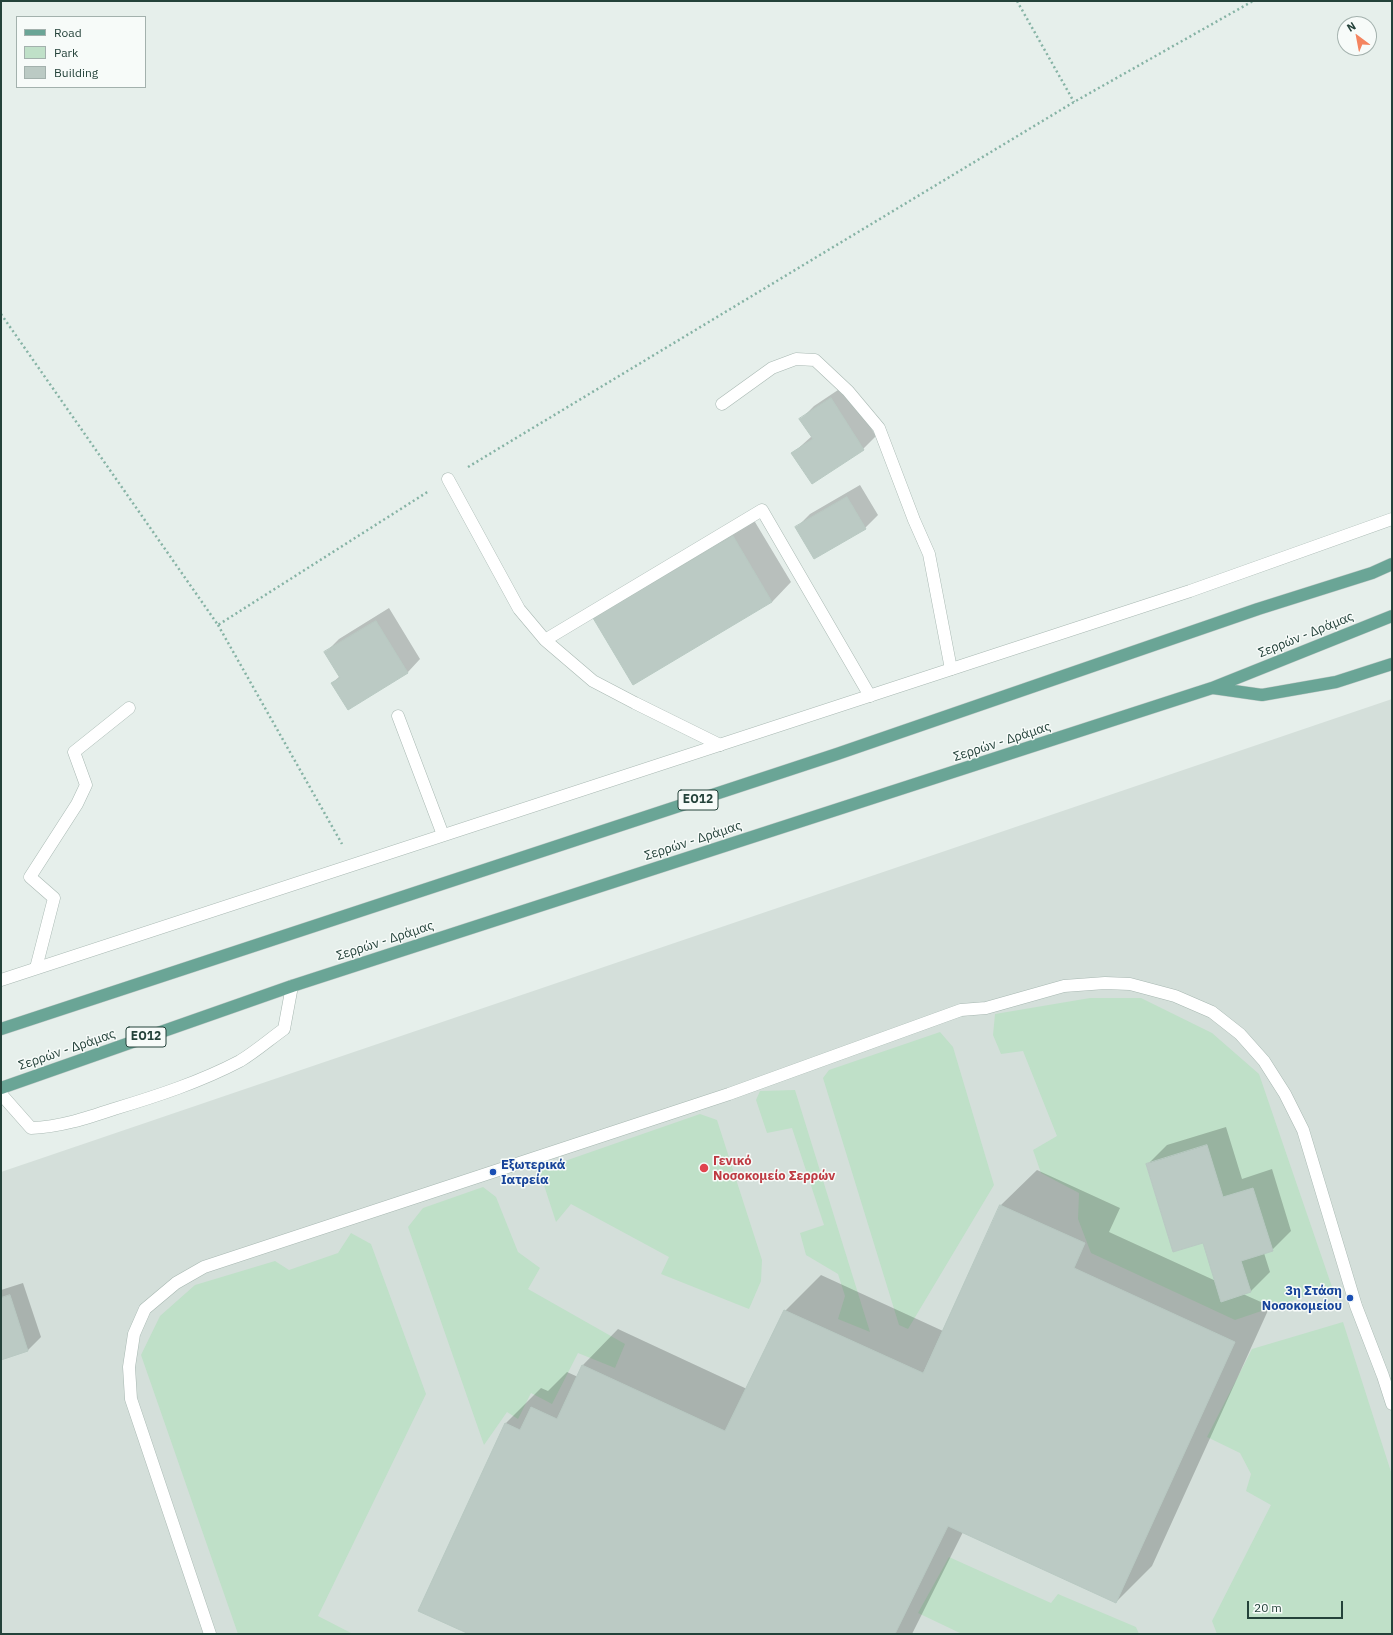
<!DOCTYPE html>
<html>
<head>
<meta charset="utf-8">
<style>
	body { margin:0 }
	#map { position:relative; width:1393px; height:1635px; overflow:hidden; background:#e6efeb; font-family:"IBM Plex Sans",sans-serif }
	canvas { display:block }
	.frame { position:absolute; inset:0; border:2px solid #24423a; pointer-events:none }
	.legend { position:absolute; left:16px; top:16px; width:130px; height:72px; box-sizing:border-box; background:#f7fbf9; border:1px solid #a3b1ad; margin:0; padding:5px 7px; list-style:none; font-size:12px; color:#24423a }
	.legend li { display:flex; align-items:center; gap:8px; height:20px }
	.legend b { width:20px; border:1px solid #a3b1ad }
	.north { position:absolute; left:1337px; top:16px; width:40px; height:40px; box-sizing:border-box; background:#f7fbf9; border:1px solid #a3b1ad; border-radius:50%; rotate:328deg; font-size:11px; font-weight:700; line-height:16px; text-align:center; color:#24423a }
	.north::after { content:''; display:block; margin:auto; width:14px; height:18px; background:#f4845f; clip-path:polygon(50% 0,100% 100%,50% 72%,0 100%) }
	.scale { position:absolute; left:1247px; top:1601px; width:96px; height:18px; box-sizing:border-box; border:2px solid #24423a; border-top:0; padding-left:5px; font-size:12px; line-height:14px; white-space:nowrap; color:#24423a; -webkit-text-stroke:3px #f7fbf9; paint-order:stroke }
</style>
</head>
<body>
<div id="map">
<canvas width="1393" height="1635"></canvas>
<div class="frame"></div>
<ul class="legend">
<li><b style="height:5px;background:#6aa596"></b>Road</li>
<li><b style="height:11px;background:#bfe0c8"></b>Park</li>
<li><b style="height:11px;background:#bbcac4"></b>Building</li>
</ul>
<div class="north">N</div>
<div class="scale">20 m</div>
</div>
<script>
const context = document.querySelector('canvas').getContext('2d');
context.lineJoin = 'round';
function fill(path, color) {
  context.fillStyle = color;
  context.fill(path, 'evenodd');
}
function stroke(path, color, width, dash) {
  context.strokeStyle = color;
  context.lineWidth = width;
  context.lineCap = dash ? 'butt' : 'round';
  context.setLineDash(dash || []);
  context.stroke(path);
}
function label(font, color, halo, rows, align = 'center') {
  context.font = font + ' "IBM Plex Sans",sans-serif';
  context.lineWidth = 3;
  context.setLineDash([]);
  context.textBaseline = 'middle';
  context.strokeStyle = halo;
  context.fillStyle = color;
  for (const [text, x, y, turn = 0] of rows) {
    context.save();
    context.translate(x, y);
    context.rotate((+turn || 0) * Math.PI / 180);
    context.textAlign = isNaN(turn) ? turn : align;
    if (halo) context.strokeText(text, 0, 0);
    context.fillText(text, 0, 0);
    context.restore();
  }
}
fill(new Path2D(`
	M 1392,699 L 1392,1634 L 1,1634 L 1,1172 Z`), '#d4dfda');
fill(new Path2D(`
	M 1090,998 L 1141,998 L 1212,1033 L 1259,1074 L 1332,1287 L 1235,1320 L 1091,1253 L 1078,1219 L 1079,1193 L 1041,1173 L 1033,1150 L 1057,1136 L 1023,1051 L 1001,1054 L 993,1035 L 995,1014 ZM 1207,1146 L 1223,1197 L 1272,1251 L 1241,1261 L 1251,1292 L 1221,1301 L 1203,1243 L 1173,1252 L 1146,1165 Z
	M 940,1032 L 953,1047 L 994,1185 L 908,1329 L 899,1325 L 823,1078 L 829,1070 Z
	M 795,1090 L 870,1332 L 838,1319 L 845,1296 L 838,1274 L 806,1255 L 800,1233 L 824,1225 L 792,1128 L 767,1133 L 756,1100 L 760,1091 Z
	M 700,1114 L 717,1120 L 762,1260 L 761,1281 L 749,1309 L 661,1274 L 669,1257 L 571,1204 L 556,1222 L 539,1170 Z
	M 483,1187 L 496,1197 L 518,1252 L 540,1268 L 528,1289 L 625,1344 L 615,1368 L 578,1353 L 552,1404 L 531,1393 L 518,1419 L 507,1412 L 484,1445 L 408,1227 L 423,1208 Z
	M 351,1233 L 371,1244 L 426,1394 L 318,1616 L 353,1634 L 238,1634 L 141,1355 L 160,1316 L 195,1285 L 275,1261 L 289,1270 L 338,1253 Z
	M 1343,1322 L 1392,1475 L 1392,1634 L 1217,1634 L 1212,1621 L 1271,1505 L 1246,1491 L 1251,1474 L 1240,1453 L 1207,1437 L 1252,1349 Z
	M 949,1557 L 1051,1603 L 1058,1594 L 1136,1627 L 1139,1634 L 962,1634 L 918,1613 Z`), '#bfe0c8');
fill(new Path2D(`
	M 844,386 L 876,436 L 863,449 L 793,453 L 812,436 L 801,419 L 814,406 Z
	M 860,485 L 878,515 L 865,528 L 797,527 L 810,514 Z
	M 752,517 L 791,582 L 772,602 L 595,618 Z
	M 389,608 L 420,659 L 408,672 L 332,683 L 340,676 L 326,652 L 339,639 Z
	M 1226,1127 L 1242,1179 L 1272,1169 L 1291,1231 L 1272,1250 L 1264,1253 L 1270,1272 L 1251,1291 L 1243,1294 L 1270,1306 L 1152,1566 L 1116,1602 L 963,1532 L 912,1634 L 471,1634 L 420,1611 L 506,1423 L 541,1388 L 548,1391 L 567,1372 L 578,1377 L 583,1365 L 618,1329 L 747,1389 L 785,1311 L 821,1275 L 943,1331 L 1001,1205 L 1037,1170 L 1120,1208 L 1109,1232 L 1216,1281 L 1204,1242 L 1147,1165 L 1167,1145 Z
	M 23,1283 L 41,1337 L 28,1350 L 1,1359 L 1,1290 Z`), '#0003');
const building = new Path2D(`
	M 831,398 L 864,450 L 812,484 L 791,453 L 813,439 L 799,419 Z
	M 847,497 L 866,529 L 814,559 L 795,527 Z
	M 733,536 L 772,602 L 633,685 L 593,618 Z
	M 376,621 L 408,673 L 348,710 L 331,683 L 340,678 L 324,652 Z
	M 1207,1145 L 1223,1197 L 1253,1188 L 1273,1251 L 1241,1261 L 1251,1292 L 1221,1302 L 1203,1243 L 1173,1252 L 1146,1164 Z
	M 1000,1205 L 1085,1243 L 1074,1268 L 1235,1342 L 1116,1603 L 948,1526 L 895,1634 L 469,1634 L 418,1611 L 505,1423 L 520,1430 L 531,1407 L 557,1419 L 582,1365 L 725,1431 L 784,1310 L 923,1373 Z
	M 10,1295 L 28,1351 L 1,1360 L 1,1298 Z`);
fill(building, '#bbcac4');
stroke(building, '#b8c9c2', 1);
const lane = new Path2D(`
	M 722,404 L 772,368 L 796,359 L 815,360 L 848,391 L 879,428 L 914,520 L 929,554 L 951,669
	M 448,479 L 519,609 L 545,640 L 593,681 L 635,703 L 720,745
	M 545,640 L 762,510 L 870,696
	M 398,716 L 443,835
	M 36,968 L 54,898 L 30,877 L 77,804 L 86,785 L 74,752 L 129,708
	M 1,1094 L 31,1128 C 60,1127 87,1118 114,1109 C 157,1096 200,1082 240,1061 C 255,1052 270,1039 284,1029 L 292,986
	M 210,1634 L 131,1399 L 129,1367 L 134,1334 L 145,1309 L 176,1283 L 204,1267 L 729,1094 L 961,1010 L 986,1008 L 1064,986 L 1105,983 L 1130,984 L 1175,996 L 1212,1012 L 1240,1034 L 1264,1061 L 1285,1094 L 1303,1130 L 1356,1306 L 1383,1376 L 1392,1404`);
const street = new Path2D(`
	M 1,980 L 1190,591 L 1392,519`);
const primary = new Path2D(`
	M 1213,688 L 1262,695 L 1336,682 L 1392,664
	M 1,1029 L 837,754 L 1258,609 L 1372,573 L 1392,564
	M 1,1088 L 292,986 L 1212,688 L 1392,616`);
stroke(lane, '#a8b8b2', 13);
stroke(street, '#a8b8b2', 13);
stroke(primary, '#c2cac8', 13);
stroke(new Path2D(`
	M 1017,1 L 1074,102
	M 1,314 L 218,625 L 429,491
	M 468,467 L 1074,102 L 1253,1
	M 218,625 L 342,844`), '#86b3a5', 2.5, [2, 3]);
stroke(lane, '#fff', 12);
stroke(street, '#fff', 12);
stroke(primary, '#6aa596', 12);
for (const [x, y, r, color] of [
	[704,1168,5,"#e0444e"],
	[493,1172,4,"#1a4fb4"],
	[1350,1298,4,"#1a4fb4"]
]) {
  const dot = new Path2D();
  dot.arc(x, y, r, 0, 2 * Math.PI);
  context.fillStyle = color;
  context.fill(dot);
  stroke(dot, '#f7fbf9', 1.5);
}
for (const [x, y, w] of [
	[698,800,40],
	[146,1037,40]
]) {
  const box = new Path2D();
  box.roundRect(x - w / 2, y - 10, w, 20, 3);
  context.fillStyle = '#f7fbf9';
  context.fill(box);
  stroke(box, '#24423a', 1);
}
label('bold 12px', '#24423a', null, [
	["ΕΟ12",698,800],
	["ΕΟ12",146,1037]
]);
label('13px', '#24423a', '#f7fbf9', [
	["Σερρών - Δράμας",1306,635,-22],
	["Σερρών - Δράμας",1002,742,-18],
	["Σερρών - Δράμας",693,841,-18],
	["Σερρών - Δράμας",385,941,-18],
	["Σερρών - Δράμας",67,1050,-19]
]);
label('bold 13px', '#be3a42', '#f7fbf9', [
	["Γενικό",713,1161],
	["Νοσοκομείο Σερρών",713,1176]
], 'left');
label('bold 13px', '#164399', '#f7fbf9', [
	["Εξωτερικά",501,1165],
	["Ιατρεία",501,1180],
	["3η Στάση",1342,1291,"right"],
	["Νοσοκομείου",1342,1306,"right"]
], 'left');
</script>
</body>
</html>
